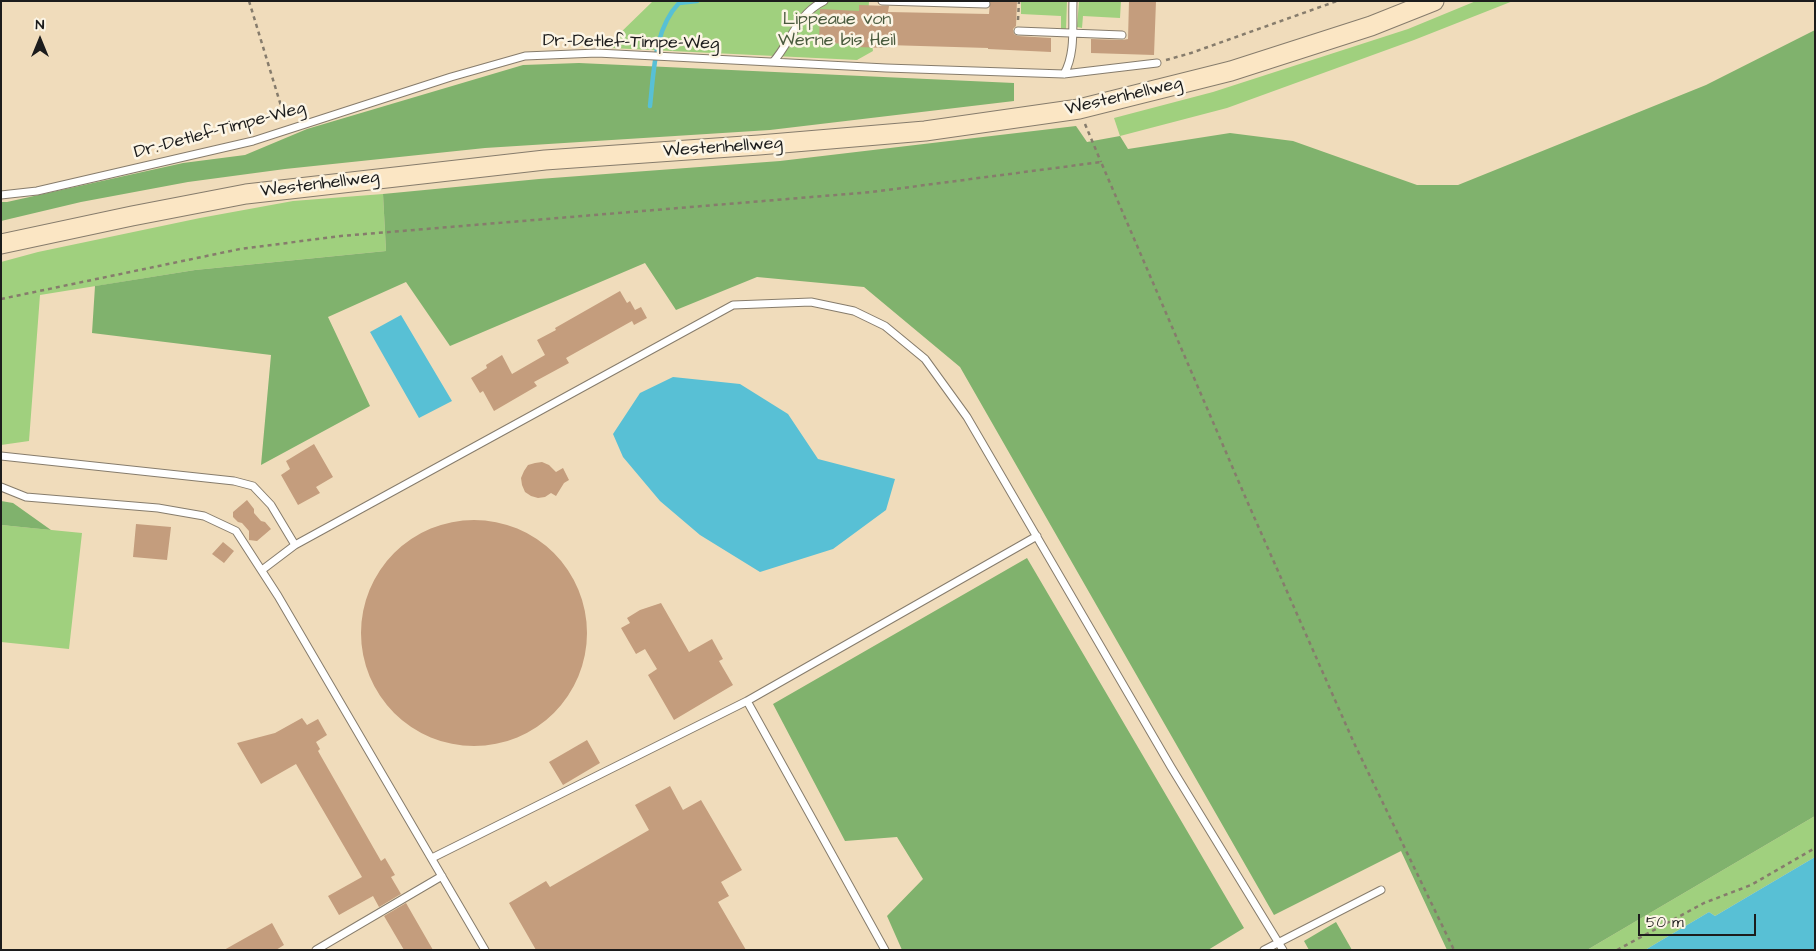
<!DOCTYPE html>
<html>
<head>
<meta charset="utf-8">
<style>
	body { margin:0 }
	#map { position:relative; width:1816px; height:951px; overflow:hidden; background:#f0dcbb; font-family:"Architects Daughter",sans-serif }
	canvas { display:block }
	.frame { position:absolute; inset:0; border:2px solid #1c1c1c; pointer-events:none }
	.north { position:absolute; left:15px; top:15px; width:50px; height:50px; -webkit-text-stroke:4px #fcf5e5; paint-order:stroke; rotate:0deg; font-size:14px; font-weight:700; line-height:20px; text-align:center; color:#1c1c1c }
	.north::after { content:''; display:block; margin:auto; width:18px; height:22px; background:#1c1c1c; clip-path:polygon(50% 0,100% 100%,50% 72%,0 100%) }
	.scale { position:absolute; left:1638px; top:914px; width:118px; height:22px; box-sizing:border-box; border:2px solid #1c1c1c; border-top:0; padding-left:6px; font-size:15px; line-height:18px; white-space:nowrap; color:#1c1c1c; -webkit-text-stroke:4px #fcf5e5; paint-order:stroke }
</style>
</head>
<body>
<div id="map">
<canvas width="1816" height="951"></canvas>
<div class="frame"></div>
<div class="north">N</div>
<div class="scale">50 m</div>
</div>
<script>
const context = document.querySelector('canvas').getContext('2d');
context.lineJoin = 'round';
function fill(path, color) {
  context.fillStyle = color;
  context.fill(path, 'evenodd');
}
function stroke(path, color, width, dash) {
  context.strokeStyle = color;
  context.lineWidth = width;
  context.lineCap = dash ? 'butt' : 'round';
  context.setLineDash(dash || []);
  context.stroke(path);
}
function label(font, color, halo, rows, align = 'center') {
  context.font = font + ' "Architects Daughter",sans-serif';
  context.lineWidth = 5;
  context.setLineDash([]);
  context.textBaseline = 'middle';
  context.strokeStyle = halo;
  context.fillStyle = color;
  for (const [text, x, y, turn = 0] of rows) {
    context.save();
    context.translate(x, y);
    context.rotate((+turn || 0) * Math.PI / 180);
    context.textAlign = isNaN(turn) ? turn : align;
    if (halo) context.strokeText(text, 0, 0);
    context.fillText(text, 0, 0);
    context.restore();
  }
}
fill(new Path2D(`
	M 653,1 L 869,1 L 868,20 L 873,51 L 857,60 L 610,48 L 616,37 Z
	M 1021,1 L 1067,1 L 1066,29 L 1061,29 L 1061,16 L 1021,14 Z
	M 1079,1 L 1121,1 L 1120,18 L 1083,16 L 1082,28 L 1077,27 Z
	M 1476,1 L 1513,1 L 1414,40 L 1227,108 L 1120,136 L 1114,118 L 1213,92 L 1408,29 Z
	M 383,194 L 386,251 L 195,270 L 40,295 L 29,441 L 1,445 L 1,262 L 38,252 L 200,218 L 293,201 Z
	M 1,525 L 82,533 L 69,649 L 1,642 Z
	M 1815,816 L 1815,857 L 1715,916 L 1709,912 L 1645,950 L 1587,950 Z`), '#a0d07e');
fill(new Path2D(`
	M 1815,30 L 1815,816 L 1587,950 L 1447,950 L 1401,851 L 1274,915 L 960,367 L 864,287 L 757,277 L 676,310 L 645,263 L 450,346 L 406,282 L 328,317 L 370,406 L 261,465 L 271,355 L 92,333 L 95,286 L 195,270 L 386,251 L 383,194 L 539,179 L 780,161 L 1076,126 L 1087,142 L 1120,136 L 1128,149 L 1230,133 L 1293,141 L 1417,185 L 1458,185 L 1706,85 Z
	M 579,63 L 1014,83 L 1014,101 L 770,130 L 485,148 L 285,169 L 188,182 L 81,202 L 1,221 L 1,202 L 7,202 L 183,163 L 245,155 L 307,129 L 523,65 Z
	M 1,501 L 13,503 L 51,530 L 1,525 Z
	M 1027,558 L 1244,928 L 1208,950 L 902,950 L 887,916 L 923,879 L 897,837 L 845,841 L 773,704 Z
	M 1336,922 L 1352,950 L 1309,950 L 1304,941 Z`), '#80b26d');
fill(new Path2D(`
	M 401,315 L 452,401 L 419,418 L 370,332 Z
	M 673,377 L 740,384 L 788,414 L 818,459 L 895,479 L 886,510 L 833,549 L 760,572 L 700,535 L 660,501 L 623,457 L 613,434 L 640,393 Z
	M 1815,857 L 1815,950 L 1645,950 L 1709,912 L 1715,916 Z`), '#58c0d5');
stroke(new Path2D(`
	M 650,106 C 654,71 654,29 679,3 L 697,1`), '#58c0d5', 4.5);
fill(new Path2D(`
	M 990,1 L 1017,1 L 1016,26 L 1013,29 L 1014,34 L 1018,36 L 1051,38 L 1051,52 L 988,49 L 988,48 L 887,45 L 887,48 L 857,47 L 857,44 L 819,43 L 820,9 L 859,11 L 859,5 L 889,6 L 888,12 L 989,14 Z
	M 1129,1 L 1156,1 L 1154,55 L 1091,53 L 1091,39 L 1122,40 L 1128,39 Z
	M 620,291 L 627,303 L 630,301 L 635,310 L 641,307 L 647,318 L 634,325 L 632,321 L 566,358 L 569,363 L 534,382 L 537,386 L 494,411 L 483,391 L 480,393 L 471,378 L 487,368 L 486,365 L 502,355 L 512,374 L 545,355 L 537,340 L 556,330 L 555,328 Z
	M 314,444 L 333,477 L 316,487 L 320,493 L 298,505 L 281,475 L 290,469 L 286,461 Z
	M 542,462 L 549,465 L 556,472 L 563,468 L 569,480 L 564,483 L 556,496 L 551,493 L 545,497 L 538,498 L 531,496 L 525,492 L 522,485 L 521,478 L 524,471 L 528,465 L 535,463 Z
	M 247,500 L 254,509 L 254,513 L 261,521 L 265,522 L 271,529 L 257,541 L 249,540 L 249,531 L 242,523 L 238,522 L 233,517 L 233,512 Z
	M361 633a113 113 0 1 1 226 0a113 113 0 1 1-226 0Z
	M 136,524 L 171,527 L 167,560 L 133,557 Z
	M 223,542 L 234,551 L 224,563 L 212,554 Z
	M 661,603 L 689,652 L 712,639 L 723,659 L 719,661 L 733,685 L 674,720 L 648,675 L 657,669 L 645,649 L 636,654 L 621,628 L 630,623 L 627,618 L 640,610 Z
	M 302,718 L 307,725 L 318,719 L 327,735 L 316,742 L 320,749 L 318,751 L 381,861 L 385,858 L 395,875 L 391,877 L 401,894 L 379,907 L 373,896 L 339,915 L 328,896 L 362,877 L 296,764 L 261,784 L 237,743 L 275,733 Z
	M 587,740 L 600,763 L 563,785 L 549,762 Z
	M 670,786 L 683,810 L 701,800 L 742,870 L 721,882 L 729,896 L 718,902 L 746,950 L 536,950 L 509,903 L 546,881 L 550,887 L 649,830 L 635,805 Z
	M 406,903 L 433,950 L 404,950 L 384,916 Z
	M 272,923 L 284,945 L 276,950 L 224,950 Z`), '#c49d7d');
const service = new Path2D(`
	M 882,1 L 986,4
	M 1018,31 L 1122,35
	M 773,62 C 791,42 797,14 824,1
	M 1064,74 C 1076,53 1072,25 1073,1
	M 1,195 L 37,191 L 253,141 L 451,77 L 525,56 L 597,53 L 886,68 L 1064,74 L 1157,63
	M 1,456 L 234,481 L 253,486 L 271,505 L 295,545 L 262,570
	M 1,487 L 26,497 L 158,508 L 204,516 L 236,531 L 278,596 L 485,950
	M 295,545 L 733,305 L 811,302 L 854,311 L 885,326 L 925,359 L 967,417 L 1171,767 L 1283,950
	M 747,701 L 1037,536
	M 432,858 L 747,701 L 885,950
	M 316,950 L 442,876
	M 1264,950 L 1381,890`);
const secondary = new Path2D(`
	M 1,244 L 132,216 L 246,194 L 545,160 L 759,145 L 925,131 L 1079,109 L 1231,71 L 1371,26 L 1434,1`);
stroke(service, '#867c6c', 9);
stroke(secondary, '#867c6c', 21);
stroke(new Path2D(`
	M 249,1 L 285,119
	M 1018,20 L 1019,1
	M 1166,60 L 1191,53 L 1337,1
	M 1085,124 L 1101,162
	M 1,299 L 240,249 L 341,236 L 872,192 L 1101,162 L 1247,501 L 1354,743 L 1454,950
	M 1617,950 L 1704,903 L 1751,885 L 1815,848`), '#867c6c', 2.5, [4, 4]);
stroke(service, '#fff', 7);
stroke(secondary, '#fbe6c4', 19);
label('18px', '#4a5b3e', '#fcf5e5', [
	["Lippeaue von",837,20],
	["Werne bis Heil",837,41]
]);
label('18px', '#1c1c1c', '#fcf5e5', [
	["Dr.-Detlef-Timpe-Weg",631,43,1],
	["Westenhellweg",1124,97,-13],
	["Dr.-Detlef-Timpe-Weg",220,131,-15],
	["Westenhellweg",723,148,-4],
	["Westenhellweg",320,185,-7]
]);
</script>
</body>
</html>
